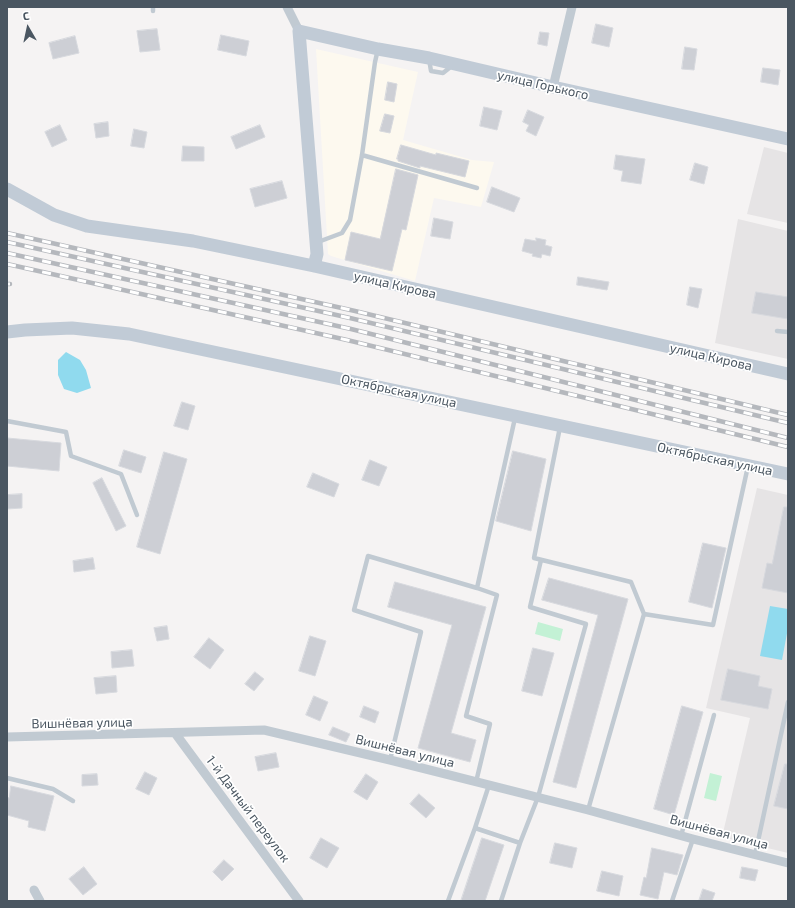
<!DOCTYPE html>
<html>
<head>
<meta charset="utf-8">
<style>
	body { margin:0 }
	#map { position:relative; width:795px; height:908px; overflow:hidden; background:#f5f3f3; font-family:"Exo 2",sans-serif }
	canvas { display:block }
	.frame { position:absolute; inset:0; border:8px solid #4a5661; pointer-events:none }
	.north { position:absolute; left:8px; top:8px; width:40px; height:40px; -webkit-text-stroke:3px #fff; paint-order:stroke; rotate:351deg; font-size:11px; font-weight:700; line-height:16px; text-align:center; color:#4a5661 }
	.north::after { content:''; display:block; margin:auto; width:14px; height:18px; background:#4a5661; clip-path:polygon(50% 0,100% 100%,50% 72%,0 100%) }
</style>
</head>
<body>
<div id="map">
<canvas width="795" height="908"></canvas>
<div class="frame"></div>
<div class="north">С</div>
</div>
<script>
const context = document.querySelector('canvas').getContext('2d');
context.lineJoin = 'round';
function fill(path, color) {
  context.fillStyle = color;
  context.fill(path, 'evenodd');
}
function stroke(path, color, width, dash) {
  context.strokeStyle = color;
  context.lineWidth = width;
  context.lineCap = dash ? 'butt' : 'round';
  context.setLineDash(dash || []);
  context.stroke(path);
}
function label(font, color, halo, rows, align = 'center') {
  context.font = font + ' "Exo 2",sans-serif';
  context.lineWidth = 3.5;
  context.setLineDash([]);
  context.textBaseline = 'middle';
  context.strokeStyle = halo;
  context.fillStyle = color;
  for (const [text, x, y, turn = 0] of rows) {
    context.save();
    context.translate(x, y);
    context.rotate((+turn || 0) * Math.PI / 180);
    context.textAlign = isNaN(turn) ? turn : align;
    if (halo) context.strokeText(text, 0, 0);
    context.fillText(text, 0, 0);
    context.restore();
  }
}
fill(new Path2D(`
	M 316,49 L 418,72 L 403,140 L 472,160 L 494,162 L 481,207 L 434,198 L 415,281 L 331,256 L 328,254 Z`), '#fdf9ef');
fill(new Path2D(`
	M 764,147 L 788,153 L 788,223 L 747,214 Z
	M 738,219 L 788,231 L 788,359 L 715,343 Z
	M 757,488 L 788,495 L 788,853 L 722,837 L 750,718 L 706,708 Z`), '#e6e4e5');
fill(new Path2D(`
	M 538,622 L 563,629 L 560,641 L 535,634 Z
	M 710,773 L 722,776 L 716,801 L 704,798 Z`), '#c3f1d5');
fill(new Path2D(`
	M 66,352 L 80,360 L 86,370 L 91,388 L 77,393 L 64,389 L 58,375 L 58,360 Z
	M 770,606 L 788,609 L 788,628 L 782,660 L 760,656 Z`), '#90daee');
const building = new Path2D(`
	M 596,24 L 613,28 L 609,47 L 592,43 Z
	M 157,29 L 160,50 L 140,52 L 137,31 Z
	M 540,32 L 549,33 L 547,46 L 538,44 Z
	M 221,35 L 249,41 L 246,56 L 218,50 Z
	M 75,36 L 79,53 L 53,59 L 49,43 Z
	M 685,47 L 697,49 L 694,70 L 682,69 Z
	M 763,68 L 780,70 L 778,85 L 761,82 Z
	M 388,82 L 397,84 L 394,102 L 385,100 Z
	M 484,107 L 502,111 L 497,130 L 480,126 Z
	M 528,110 L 544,117 L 536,136 L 526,131 L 529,125 L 523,122 Z
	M 385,114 L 394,116 L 390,133 L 380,131 Z
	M 108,122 L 109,136 L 96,138 L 94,124 Z
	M 60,125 L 67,140 L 52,147 L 45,132 Z
	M 260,125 L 265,137 L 236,149 L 231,137 Z
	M 134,129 L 147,132 L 144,148 L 131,146 Z
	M 401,145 L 436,155 L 436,153 L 469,161 L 465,177 L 420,166 L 420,168 L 398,161 L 398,159 L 397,159 Z
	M 183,146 L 204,147 L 204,161 L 182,161 Z
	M 616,155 L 645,159 L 641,184 L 621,181 L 623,171 L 614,169 Z
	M 695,163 L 708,167 L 704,184 L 690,180 Z
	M 396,169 L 418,175 L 406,230 L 402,229 L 392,271 L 345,260 L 351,232 L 380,239 Z
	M 282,181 L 287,198 L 255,207 L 250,189 Z
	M 492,187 L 520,198 L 514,212 L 487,202 Z
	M 434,218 L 453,222 L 450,239 L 431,236 Z
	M 536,238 L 546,240 L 545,245 L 552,247 L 550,256 L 542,254 L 541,258 L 532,256 L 533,254 L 522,251 L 525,239 L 536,241 Z
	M 578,277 L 609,282 L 607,290 L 577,285 Z
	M 690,287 L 702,289 L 698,308 L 687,305 Z
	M 756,292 L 788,297 L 788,319 L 752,313 Z
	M 182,402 L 195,406 L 188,430 L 174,426 Z
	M 7,438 L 61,443 L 59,471 L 7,466 Z
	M 124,450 L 146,457 L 141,473 L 119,466 Z
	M 513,451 L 546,459 L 531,531 L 496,521 Z
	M 164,452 L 187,459 L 160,554 L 137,547 Z
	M 370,460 L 387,467 L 379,486 L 362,480 Z
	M 313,473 L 339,484 L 334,497 L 307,487 Z
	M 102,478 L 126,526 L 116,531 L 93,483 Z
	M 22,494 L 22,508 L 7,509 L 7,495 Z
	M 784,507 L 788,507 L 788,593 L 762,588 L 767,563 L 772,564 Z
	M 703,543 L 726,548 L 712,608 L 689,602 Z
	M 93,558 L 95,569 L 74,572 L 73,561 Z
	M 549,578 L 628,599 L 576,788 L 553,782 L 598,615 L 542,600 Z
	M 395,582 L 486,607 L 451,733 L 476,740 L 470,762 L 418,748 L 452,625 L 388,607 Z
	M 167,626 L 169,639 L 157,641 L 154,628 Z
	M 310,636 L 326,641 L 315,676 L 299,671 Z
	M 209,638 L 224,650 L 210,669 L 194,657 Z
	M 533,648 L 554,653 L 542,696 L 522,691 Z
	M 132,650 L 134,666 L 112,668 L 111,652 Z
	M 728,669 L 760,676 L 758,686 L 772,689 L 768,709 L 721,700 Z
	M 255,672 L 264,679 L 254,691 L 245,684 Z
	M 116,676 L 117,692 L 96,694 L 94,678 Z
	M 314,696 L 328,702 L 320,721 L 306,715 Z
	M 364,706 L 379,712 L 375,723 L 360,717 Z
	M 682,706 L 703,712 L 674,815 L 654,809 Z
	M 333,727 L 350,734 L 346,742 L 329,735 Z
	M 276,753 L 279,767 L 258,771 L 255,757 Z
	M 785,764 L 788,764 L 788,809 L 774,806 Z
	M 145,772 L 157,778 L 149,795 L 136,789 Z
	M 97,774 L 98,785 L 82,786 L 82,775 Z
	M 366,774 L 378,782 L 367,800 L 354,792 Z
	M 11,786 L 54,796 L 45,831 L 28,827 L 29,821 L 7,815 L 7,797 L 9,798 Z
	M 419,794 L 435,808 L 426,818 L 410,804 Z
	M 321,838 L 339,848 L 327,868 L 310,858 Z
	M 482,838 L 504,845 L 485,901 L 461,901 Z
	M 555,843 L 577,848 L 572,868 L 550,863 Z
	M 652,848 L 683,855 L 677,875 L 664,872 L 658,899 L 640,895 L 644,877 L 646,878 Z
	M 224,860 L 234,869 L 222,881 L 213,872 Z
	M 84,867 L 97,884 L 83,895 L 69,879 Z
	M 742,867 L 758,870 L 755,881 L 740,878 Z
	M 602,871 L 623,876 L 619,896 L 597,891 Z
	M 703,889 L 715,893 L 712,901 L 699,901 Z`);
fill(building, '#cdcfd5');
stroke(building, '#d7d9de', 1);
stroke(new Path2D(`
	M 153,11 L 153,7
	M 429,59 L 431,71 L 443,73 L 453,65
	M 362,155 L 477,188
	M 318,242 L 342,233 L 350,220 L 362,155 L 375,62 L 378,49
	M 777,331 L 788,332
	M 7,421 L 66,432 L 71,456 L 121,474 L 137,515
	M 560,427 L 534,558 L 631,582 L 644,614 L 713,625 L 748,466
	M 477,588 L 515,418
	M 390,760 L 421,632 L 354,610 L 368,556 L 477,588 L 497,595 L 466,716 L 490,724 L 476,782
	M 7,778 L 53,789 L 73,801
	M 588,810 L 644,614
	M 475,828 L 489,785
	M 681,836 L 714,715
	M 755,855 L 788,702
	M 448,901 L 475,828 L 520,843
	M 501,901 L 520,843 L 538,797 L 586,624 L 530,607 L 541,560
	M 672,901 L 693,839`), '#c1cad2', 4.5);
stroke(new Path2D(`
	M 287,7 L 299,31
	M 553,87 L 572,7
	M 175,733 L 299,901
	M 7,737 L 264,730 L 390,760 L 588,810 L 693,839 L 788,863
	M 34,890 L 40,901`), '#c1cad2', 9);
stroke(new Path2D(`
	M 7,189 L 54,215 L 87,226 L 193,241 L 314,266 L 788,374
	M 314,266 L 317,254 L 299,31 L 378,49 L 429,58 L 553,87 L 788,139
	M 7,332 L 25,330 L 72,328 L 129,334 L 788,474`), '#c1cbd6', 13);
const rail = new Path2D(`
	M 7,233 L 355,311 L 788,415
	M 7,242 L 350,318 L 788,423
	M 7,253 L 351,329 L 788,438
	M 7,264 L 347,340 L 788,447
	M 7,284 L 10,284`);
stroke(rail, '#b5b8bd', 4.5);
stroke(rail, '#fff', 3, [9]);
label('13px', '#4a5661', '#fff', [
	["улица Горького",543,85,13],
	["улица Кирова",395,285,13],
	["улица Кирова",711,357,13],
	["Октябрьская улица",399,391,12],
	["Октябрьская улица",715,459,12],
	["Вишнёвая улица",82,723,-1],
	["Вишнёвая улица",405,751,14],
	["1-й Дачный переулок",248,809,53],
	["Вишнёвая улица",719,832,15]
]);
</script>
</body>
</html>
